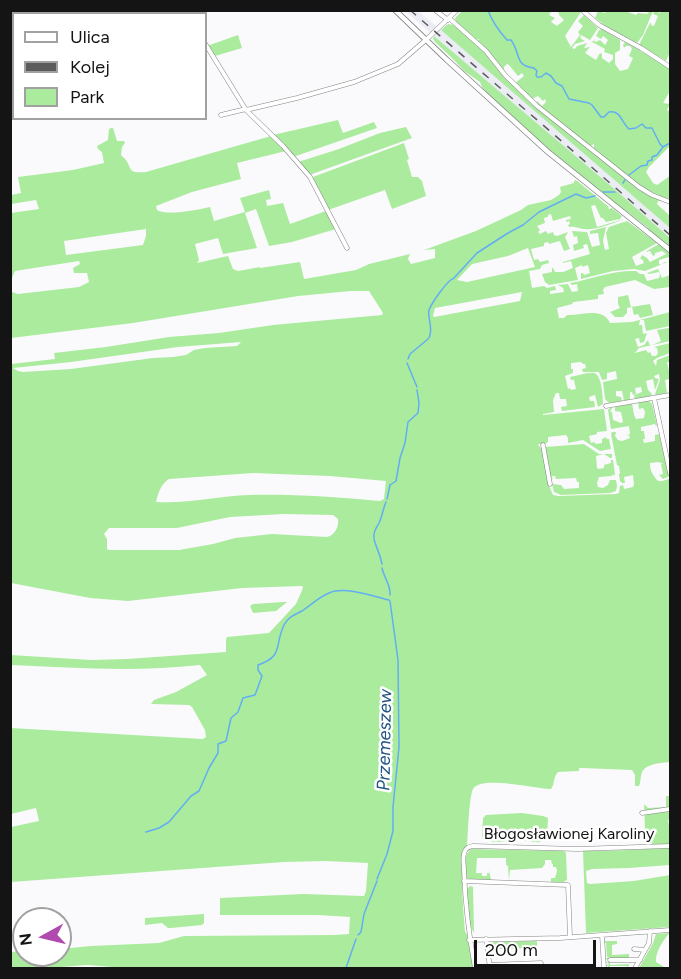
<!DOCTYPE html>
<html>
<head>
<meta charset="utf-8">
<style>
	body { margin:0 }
	#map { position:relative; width:681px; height:979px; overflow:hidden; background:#fafafc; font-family:Figtree,sans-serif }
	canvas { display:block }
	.frame { position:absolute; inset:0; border:12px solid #141415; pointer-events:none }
	.legend { position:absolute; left:12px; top:12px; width:195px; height:108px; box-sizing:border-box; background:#fff; border:2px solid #a1a1a1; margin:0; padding:8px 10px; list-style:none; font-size:18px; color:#141415 }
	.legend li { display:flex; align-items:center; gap:12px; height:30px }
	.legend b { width:30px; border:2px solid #a1a1a1 }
	.north { position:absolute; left:12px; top:907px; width:60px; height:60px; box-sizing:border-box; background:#fff; border:2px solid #a1a1a1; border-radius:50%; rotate:262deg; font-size:16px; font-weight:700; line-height:24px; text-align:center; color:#141415 }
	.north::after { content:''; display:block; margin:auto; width:21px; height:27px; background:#b04aaf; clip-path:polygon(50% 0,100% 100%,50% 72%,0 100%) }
	.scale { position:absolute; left:474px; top:940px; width:122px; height:27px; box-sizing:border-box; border:3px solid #141415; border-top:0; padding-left:8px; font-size:18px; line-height:21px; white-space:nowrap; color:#141415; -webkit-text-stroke:4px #fff; paint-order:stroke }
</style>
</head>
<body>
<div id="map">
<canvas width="681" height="979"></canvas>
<div class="frame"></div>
<ul class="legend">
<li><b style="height:8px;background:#fff"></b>Ulica</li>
<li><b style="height:8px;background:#5b5b5c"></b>Kolej</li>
<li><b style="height:16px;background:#abeb9e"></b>Park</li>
</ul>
<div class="north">N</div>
<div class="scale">200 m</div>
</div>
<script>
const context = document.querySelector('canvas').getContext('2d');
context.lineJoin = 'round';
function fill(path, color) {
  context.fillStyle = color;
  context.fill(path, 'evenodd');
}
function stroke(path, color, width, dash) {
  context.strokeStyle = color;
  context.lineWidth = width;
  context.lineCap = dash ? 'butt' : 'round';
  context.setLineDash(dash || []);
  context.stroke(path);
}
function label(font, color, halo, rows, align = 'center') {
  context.font = font + ' Figtree,sans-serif';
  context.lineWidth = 5;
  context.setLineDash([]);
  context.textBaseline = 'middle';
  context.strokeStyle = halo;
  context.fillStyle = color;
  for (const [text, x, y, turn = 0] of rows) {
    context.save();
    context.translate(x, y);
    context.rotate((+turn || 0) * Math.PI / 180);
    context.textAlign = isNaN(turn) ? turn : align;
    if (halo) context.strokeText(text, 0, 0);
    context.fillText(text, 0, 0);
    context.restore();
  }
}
fill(new Path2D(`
	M 405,11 L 418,11 L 475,58 L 670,228 L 670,238 Z`), '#ebecf4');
fill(new Path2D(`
	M 609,10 L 628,11 L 628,12 L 636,15 L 638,13 L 647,14 L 650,11 L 653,11 L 643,35 L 637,43 L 607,27 L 595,18 L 598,11 L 605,13 L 606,11 Z
	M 10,11 L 11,10 L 87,11 L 69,14 L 14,14 L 13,63 L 11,63 Z
	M 462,11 L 551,11 L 549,15 L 555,18 L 551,22 L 557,26 L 564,20 L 559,15 L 559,12 L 558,13 L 556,11 L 579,11 L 581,12 L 565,36 L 571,47 L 580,35 L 578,32 L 583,26 L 578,21 L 584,15 L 598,28 L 590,40 L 581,35 L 580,38 L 585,41 L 575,44 L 572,48 L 575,49 L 577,46 L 587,43 L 584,48 L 590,47 L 585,53 L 596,60 L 600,53 L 602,54 L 602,58 L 609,63 L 613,59 L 613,55 L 604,52 L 605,49 L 592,42 L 595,39 L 594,41 L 596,42 L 600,40 L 605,45 L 608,40 L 603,36 L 601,39 L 596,36 L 599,30 L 602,29 L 620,40 L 620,50 L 615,53 L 615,64 L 620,71 L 628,69 L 633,58 L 629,56 L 632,49 L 630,46 L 626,46 L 624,48 L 623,45 L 625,42 L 670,68 L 670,91 L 663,103 L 670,104 L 667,110 L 670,112 L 670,146 L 649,167 L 646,172 L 653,183 L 657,185 L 670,176 L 670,198 L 667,199 L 641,187 L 594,148 L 594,144 L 590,146 L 536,103 L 537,101 L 542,106 L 546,102 L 545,99 L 543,101 L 538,96 L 532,99 L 515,83 L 524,76 L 522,73 L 518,76 L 509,65 L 507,64 L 504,67 L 504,70 L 514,82 C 501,69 491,54 478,41 L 479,39 L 476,40 L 456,23 L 455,18 Z
	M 655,11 L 660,13 L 661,11 L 670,11 L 670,52 L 666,61 L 639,45 L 650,23 L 651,23 L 651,25 L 654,26 L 658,16 L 653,14 Z
	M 448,24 L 454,25 L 481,48 L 505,78 L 572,136 L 608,163 L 636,187 L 662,200 L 658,201 L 657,204 L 670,216 L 670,228 L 441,30 Z
	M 238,35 L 242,48 L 215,56 L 207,46 Z
	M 434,36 L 612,187 L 670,238 L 670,248 L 647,229 L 648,228 L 625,210 L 624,210 L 546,148 L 490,97 L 482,87 L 480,82 L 464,71 L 455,61 L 435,42 L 433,39 Z
	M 338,120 L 343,133 L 374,122 L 377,128 L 293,157 L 273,135 Z
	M 406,127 L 412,138 L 312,174 L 310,175 L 298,162 L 339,149 L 380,133 Z
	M 111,128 L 113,128 L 117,141 L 124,141 L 125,143 L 122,147 L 121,155 C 135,167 124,174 146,172 L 271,136 L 286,151 L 237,163 L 241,179 L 192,192 L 156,206 L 157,210 C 167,216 197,210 210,207 L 214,221 L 245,212 L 240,198 L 269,190 L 271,199 L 266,200 L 267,206 L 283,203 L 290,224 L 326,211 L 336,229 L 292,242 L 269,246 L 256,209 L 245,213 L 257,248 L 223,254 L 218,238 L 195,244 L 199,260 L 197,263 L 228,256 L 233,269 L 238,271 L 260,267 L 260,268 L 300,262 L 304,279 L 356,270 L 369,264 L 410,254 L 408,259 L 411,264 L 435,258 L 435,249 L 424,250 L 476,231 L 521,210 L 528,205 L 551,200 L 559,195 L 561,192 L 560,187 L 574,183 L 574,181 L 576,180 L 609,207 L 608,208 L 609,209 L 612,208 L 622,216 L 620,219 L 606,222 L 603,218 L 601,218 L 595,205 L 591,206 L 597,227 L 624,219 C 615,223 593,231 584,229 C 577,228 575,226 569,227 L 568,225 L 570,224 L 569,221 L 566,222 L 566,220 L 571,219 L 570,216 L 553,221 L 551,214 L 548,215 L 548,217 L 544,218 L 545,223 L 537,226 L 540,230 L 538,232 L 540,234 L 546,231 L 548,234 L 553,232 L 554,235 L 557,236 L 568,232 L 565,237 L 570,249 L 564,251 L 560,241 L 549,244 L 548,242 L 544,243 L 544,246 L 531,249 L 534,260 L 538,259 L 540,262 L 548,260 L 549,263 L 542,265 L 540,269 L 529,271 L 532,288 L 544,286 L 547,288 L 555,286 L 556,290 L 550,291 L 550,294 L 564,292 L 563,288 L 558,285 L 568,284 L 572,292 L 578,291 L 577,284 L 572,285 L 570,283 C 593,279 613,270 636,271 L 640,274 L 644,274 L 647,281 L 659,278 L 660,275 L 659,272 L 649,274 L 647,273 L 658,269 L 662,278 L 670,275 L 670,287 L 654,289 L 635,280 L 605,287 L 603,290 L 604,294 L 598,295 L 598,299 L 573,302 L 572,304 L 557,308 L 559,318 L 564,318 L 567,315 C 581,316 602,306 610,323 L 632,322 L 670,312 L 670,326 L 646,331 L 644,320 L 640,320 L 639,325 L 642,325 L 643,334 L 647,333 L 644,342 L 640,343 L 639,338 L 635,339 L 638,347 L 644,345 L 648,340 L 650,346 L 661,341 L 657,330 L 668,328 L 670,329 L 670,341 L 639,348 L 635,353 L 646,350 L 648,353 L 650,352 L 652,356 L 656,356 L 658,353 L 657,348 L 654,347 L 670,343 L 670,353 L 657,358 L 653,361 L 656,366 L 657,360 L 670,355 L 670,362 L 667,362 L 669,371 L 670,371 L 670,379 L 665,380 L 667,393 L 656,395 L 655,394 L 660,380 L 659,374 L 654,376 L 655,378 L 659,379 L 655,390 L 653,379 L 646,381 L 648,390 L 652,394 L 651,396 L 635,399 L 634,395 L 642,392 L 641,387 L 635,388 L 636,394 L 633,395 L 632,392 L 630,392 L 630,398 L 629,400 L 624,401 L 622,391 L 616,391 L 616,396 L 621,397 L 622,401 L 609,403 L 605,399 L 603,382 L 617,379 L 616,371 L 607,373 L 607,379 L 602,380 L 599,372 L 583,372 L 582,369 L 586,368 L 585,364 L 583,364 L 581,362 L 571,363 L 571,369 L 573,369 L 573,373 L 565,376 L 568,389 L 570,388 L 571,390 L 576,389 L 574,380 L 571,380 L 570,377 C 576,376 589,372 594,373 C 602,375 603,397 603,404 L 598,407 L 595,395 L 589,397 L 590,401 L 594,401 L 595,407 L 562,411 L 561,407 L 567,406 L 566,399 L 560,399 L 559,393 L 556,393 L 553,400 L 554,412 L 543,414 L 543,415 L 604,409 L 607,431 L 597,432 L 597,434 L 589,436 L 591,443 L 594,442 L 596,444 L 602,443 L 602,439 L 606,437 L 607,439 L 609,439 L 611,449 L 600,451 L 583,440 L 568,443 L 568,438 L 566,435 L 548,437 L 548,442 L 545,444 L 539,444 L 538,445 L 542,449 L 549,486 L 553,495 L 559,496 L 616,494 L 619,493 L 620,486 L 623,485 L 624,489 L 633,487 L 634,484 L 633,475 L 624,477 L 625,483 L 622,483 L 620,481 L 619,474 L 620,473 L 619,466 L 617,465 L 611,434 L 612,432 L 616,432 L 615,436 L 618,440 L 622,441 L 630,438 L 629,435 L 625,436 L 630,434 L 629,426 L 611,429 L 608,410 L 610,408 L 612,408 L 610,412 L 612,412 L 613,420 L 621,423 L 623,422 L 621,412 L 615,411 L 615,407 L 632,403 L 634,415 L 636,419 L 644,418 L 645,412 L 643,408 L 639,409 L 638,402 L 648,400 L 652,404 L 657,425 L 656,426 L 655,424 L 641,427 L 641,431 L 644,431 L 645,439 L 643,439 L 644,443 L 655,441 L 655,435 L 659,434 L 670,476 L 663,479 L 659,475 L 663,474 L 661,464 L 663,464 L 659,462 L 650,463 C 650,469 651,471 654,476 C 659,484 661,481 669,479 L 670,480 L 670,762 C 662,763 647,763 642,772 C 640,777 641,782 639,786 L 635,786 L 635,775 L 632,770 L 582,768 L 579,768 L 579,771 L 558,772 C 553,777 555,784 551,789 C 536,789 481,775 473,789 C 469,797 468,834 467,845 C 458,857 464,915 465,932 L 467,934 L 473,968 L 126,968 L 87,965 L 48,968 L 11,968 L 11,952 L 24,951 L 24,955 L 60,955 L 60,949 L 91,946 L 159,943 L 184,936 L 334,935 L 349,934 L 350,917 L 318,915 L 220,915 L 220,898 L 303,894 L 364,896 L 366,891 L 368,863 L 325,861 L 284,862 L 11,882 L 11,827 L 39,821 L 36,808 L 11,814 L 11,728 L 203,739 L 206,737 L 205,730 L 192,707 L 189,705 L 151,704 L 154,700 L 176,692 L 207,675 L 200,665 C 137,672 74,668 11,665 L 11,655 L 91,660 L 127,659 L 226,652 L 226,640 L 227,637 L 269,633 L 296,604 L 303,588 L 302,586 L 242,588 L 128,601 L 90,598 L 11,583 L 11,364 L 55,359 L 54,353 L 106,347 L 169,337 L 219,333 L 273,325 L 382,315 L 383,313 L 369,291 L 351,291 L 298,296 L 133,323 L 11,338 L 10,289 L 12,292 L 18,294 L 79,287 L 89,282 L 87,273 L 74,273 L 73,268 L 80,264 L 79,261 L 15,271 L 11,280 L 11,213 L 39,209 L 36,200 L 11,204 L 11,195 L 21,193 L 18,177 L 73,170 L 104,163 L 102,152 L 98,149 L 97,146 L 108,140 L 109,129 ZM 146,229 L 146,236 L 143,245 L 66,255 L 64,241 ZM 528,248 L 535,267 L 467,282 L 457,280 L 472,264 L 508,256 ZM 522,292 L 520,301 L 434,317 L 433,316 L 435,308 ZM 241,342 L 237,346 L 205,348 L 194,350 L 186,355 L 173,357 L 153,358 L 71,369 L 23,372 L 18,371 L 13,368 L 71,362 L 178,347 ZM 253,473 L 330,476 L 386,481 L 384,499 L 380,501 C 337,497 292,494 249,495 C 218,496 187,504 156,502 C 158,493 161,484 169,479 ZM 284,514 L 333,515 L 338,519 C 339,527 335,535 327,537 L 272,534 L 235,538 L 213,544 L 179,550 L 109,550 L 107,549 L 107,539 L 104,534 L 109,528 L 177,528 L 230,517 Z
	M 404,143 L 409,159 L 407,160 L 412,177 L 418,177 L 422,181 L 426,196 L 392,209 L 385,190 L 328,210 L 313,179 L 313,177 Z
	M 627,221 L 657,243 L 632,257 L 636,266 L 644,263 L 642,259 L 640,259 L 642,255 L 647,258 L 650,262 L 666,254 L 662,251 L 655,253 L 655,255 L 653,256 L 650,251 L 645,252 L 659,244 L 670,254 L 669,257 L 659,260 L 659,264 L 661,265 L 665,262 L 668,262 L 670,259 L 670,261 L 645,271 L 634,269 L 613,271 L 581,279 L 581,273 L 583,273 L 584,275 L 590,273 L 588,265 L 582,267 L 582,265 L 575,268 L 578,280 L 549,285 L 545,282 L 542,274 L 552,272 L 552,268 L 553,268 L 555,272 L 563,272 L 573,268 L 571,261 L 563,263 L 563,262 L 590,254 L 587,244 L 583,245 L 584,248 L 574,251 L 573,245 L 578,243 L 577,236 L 574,237 L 572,231 L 587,232 L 592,247 L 600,245 L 598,233 L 590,234 L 590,231 L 606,227 L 603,241 L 605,250 L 609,249 L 606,233 L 609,227 Z
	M 628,295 L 631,307 L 650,304 L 653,315 L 640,318 L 638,314 L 634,315 L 632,307 L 627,308 L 627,313 L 623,317 L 615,317 L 610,312 L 620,308 L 618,304 L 618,297 Z
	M 584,444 L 599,454 L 612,454 L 612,458 L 610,458 L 604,454 L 596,456 L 597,468 L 599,469 L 604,468 L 604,465 L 611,463 L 611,460 L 613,460 L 615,474 L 614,476 L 613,474 L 612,476 L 599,477 L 597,483 L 598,487 L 603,488 L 608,485 L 610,480 L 616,480 L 617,486 L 616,491 L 610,493 L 561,495 L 554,492 L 552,484 L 561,485 L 564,489 L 579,488 L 579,482 L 577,482 L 576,478 L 556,479 L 555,476 L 552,476 L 553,480 L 550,475 L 545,447 Z
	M 283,602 L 287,602 L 276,611 L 253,613 L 250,606 L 253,604 Z
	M 666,796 L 670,796 L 670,808 L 653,809 L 652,811 L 670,810 L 670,819 L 668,820 L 669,826 L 670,826 L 670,845 L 652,844 L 644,836 L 645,828 L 644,804 L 648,808 L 666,807 Z
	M 522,813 L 543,816 L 548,818 L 547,837 C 543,841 544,841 539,842 C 533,843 526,840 520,840 C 507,840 493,846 482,837 L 483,818 L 486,815 Z
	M 670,848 L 670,865 L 629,868 L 592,869 L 586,871 L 587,883 L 590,884 L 634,881 L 670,875 L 670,927 L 586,933 L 583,851 L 605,851 Z
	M 472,849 L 564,851 L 566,853 L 567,880 L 563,882 L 551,882 L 551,878 L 555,878 L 557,871 L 556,867 L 553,867 L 553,864 L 552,864 L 551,860 L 545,860 L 545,864 L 542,868 L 510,870 L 509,881 L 508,866 L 506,865 L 506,858 L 477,858 L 476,873 L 482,873 L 482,876 L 487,876 L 487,873 L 489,873 L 489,870 L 491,880 L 471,880 L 467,878 C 466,868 462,854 472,849 Z
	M 470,886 L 473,887 L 474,933 C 467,922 467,902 467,889 Z
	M 204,914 L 204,923 L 202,925 L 171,928 L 168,928 L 162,923 L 145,925 L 145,918 Z
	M 670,933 C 664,938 655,953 656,962 L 664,967 L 670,967 L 670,968 L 639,968 L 653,943 L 656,934 Z
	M 537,941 L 537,946 L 531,946 L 530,948 L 498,949 L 498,952 L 493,952 L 493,942 Z
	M 604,941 L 617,941 L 617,944 L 612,945 L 612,955 L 629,954 L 629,958 L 610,959 L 610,965 L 630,964 L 630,961 L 632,961 L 627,968 L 627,966 L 610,966 L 610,968 L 609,968 L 608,966 L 605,966 L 609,964 L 608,963 L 605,963 L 608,962 L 608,960 L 605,958 L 610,958 L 607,957 L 606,943 L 604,943 Z`), '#abeb9e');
stroke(new Path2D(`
	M 488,10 C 492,22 499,31 507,40 L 511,40 C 521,53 514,66 534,68 L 537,71 L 536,75 L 537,77 L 541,77 L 546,73 L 551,76 L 556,83 L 562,86 L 569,99 L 589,103 L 592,105 L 601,117 L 604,117 L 609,112 C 621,110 621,122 629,129 L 636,128 L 642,124 L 646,128 L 652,128 L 660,144 L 663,147
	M 629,175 L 641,166 L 647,165 L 648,161 L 652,160 L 652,157 L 657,155 L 663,147 L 670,143
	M 623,183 L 625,180
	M 603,192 L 615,192
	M 453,279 L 477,253 L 508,233 L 523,225 L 539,212 L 576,194 L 586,198 L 595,196
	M 429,338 C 434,327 427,319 429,310 C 432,302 446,283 452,279
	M 408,359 L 410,354 L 428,339
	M 407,363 L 417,387
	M 387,499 L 390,485 L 396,481 L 400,458 L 405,443 L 408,422 L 418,413 L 419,403 L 417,390
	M 374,538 C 373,531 376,529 379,523 C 382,517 383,509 386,502
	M 374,539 C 376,548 380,553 382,564
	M 382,568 C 384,578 391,585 390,595
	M 146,832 L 159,828 L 169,822 L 191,796 L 199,791 L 209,768 L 218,753 L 218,744 L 226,741 L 231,718 L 238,712 L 243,698 L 255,695 L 262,676 L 258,670 L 258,665 C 284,656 274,646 284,625 C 288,617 294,615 302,611 C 311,605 319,597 329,593 C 345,586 373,596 389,600
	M 377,879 L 387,854 L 393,831 L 393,807 L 399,747 L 398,660 L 390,601
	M 358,935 L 361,932 L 364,914 L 377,881
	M 346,968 L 356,939`), '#63aef3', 1.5);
const minor = new Path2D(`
	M 185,10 L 186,14
	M 435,10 L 448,20
	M 582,10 L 599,25 L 641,48 L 670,67
	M 449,18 L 486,51 L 505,75 L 537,106 L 639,187 L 652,195 L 670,202
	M 206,45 L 246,110 L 283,146 L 310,177 L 347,248
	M 246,110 L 297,98 L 354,82 L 398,64 L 427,39 L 457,10
	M 221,115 L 246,109
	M 654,398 L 670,473
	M 606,406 L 670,395
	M 543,445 L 550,484
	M 642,813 L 670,809
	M 464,881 L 568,885 L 570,937
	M 602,935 L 604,968
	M 486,939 L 490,968
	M 469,940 L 560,938 L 670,930
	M 634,949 L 645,950
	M 610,960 L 640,960
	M 489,965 L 541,963
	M 475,968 C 469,936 465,903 464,870 C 464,864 462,856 465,851 C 467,847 469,847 473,846 L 577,849 L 670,846
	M 635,968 L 649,943 L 650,931`);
const tertiary = new Path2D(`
	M 395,10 L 446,59 L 548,152 L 670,250`);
stroke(minor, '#848486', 5);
stroke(tertiary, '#848486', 6);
stroke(minor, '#fff', 4);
stroke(tertiary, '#fff', 4.5);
stroke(new Path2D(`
	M 410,10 L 670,235`), '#5b5b5c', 1.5, [8, 8]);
label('16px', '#141415', '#fff', [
	["Błogosławionej Karoliny",569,834]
]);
label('italic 18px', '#215583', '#fff', [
	["Przemeszew",385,740,-89]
]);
</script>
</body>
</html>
